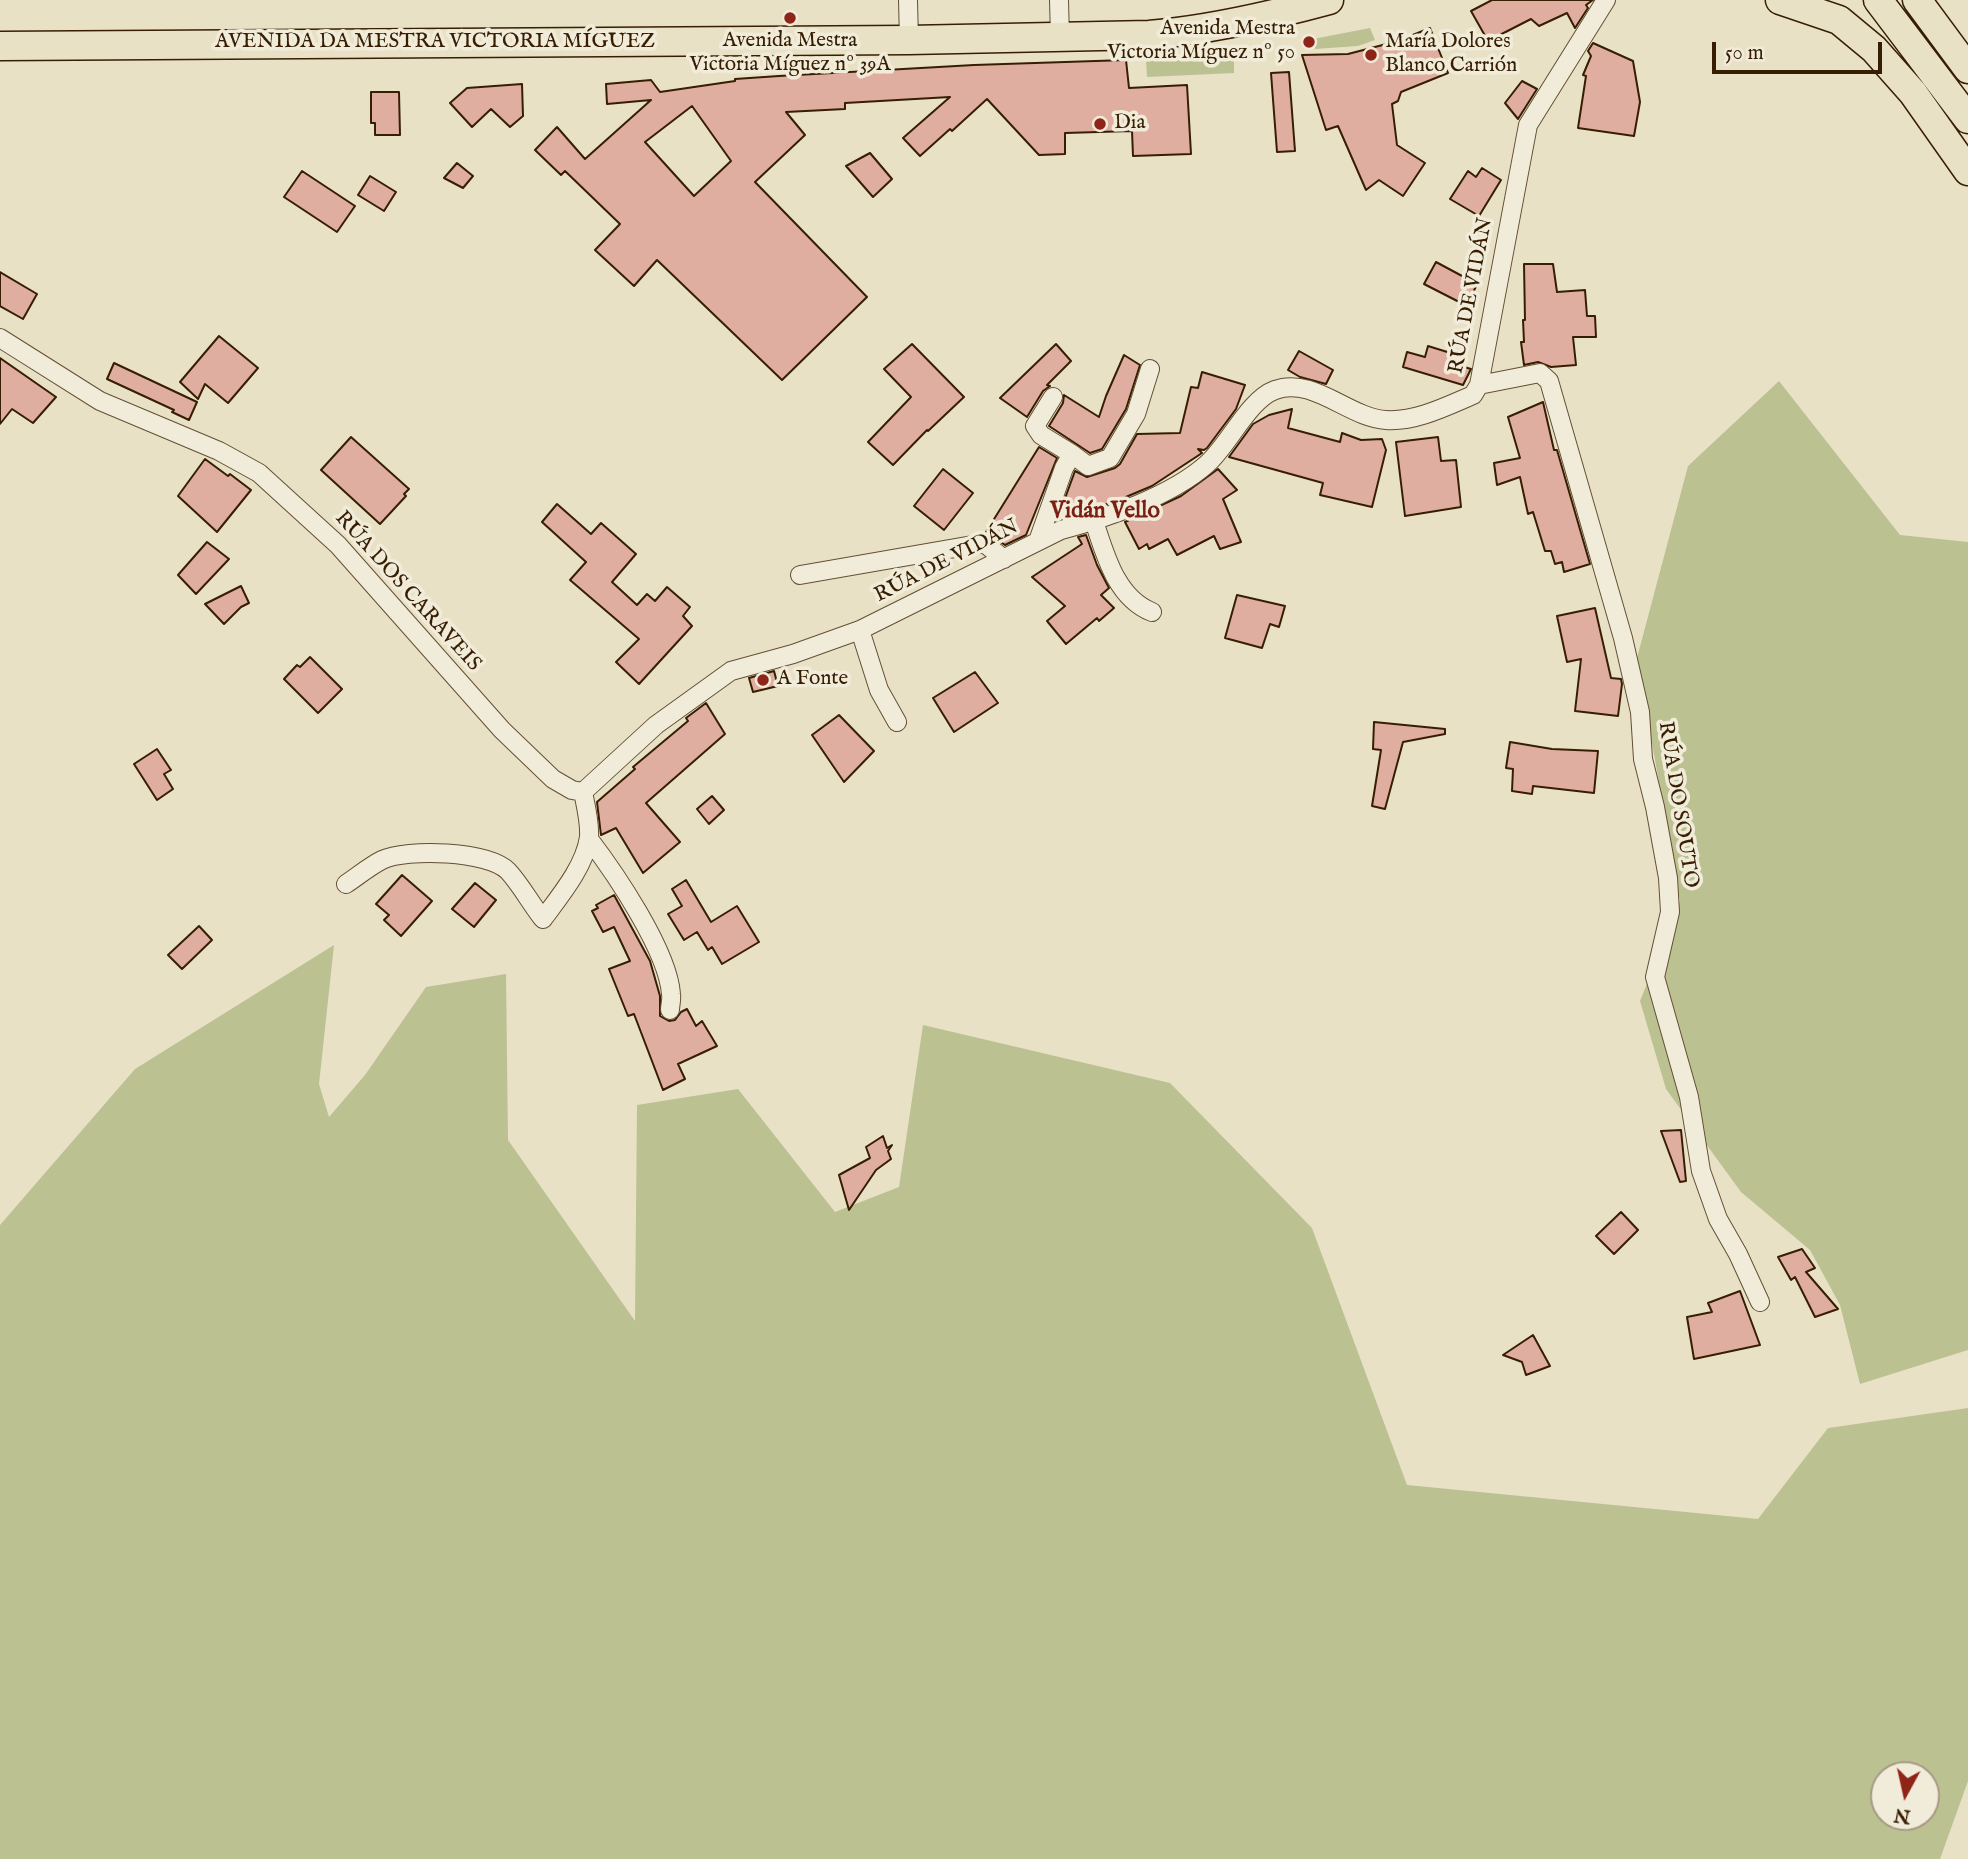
<!DOCTYPE html>
<html>
<head>
<meta charset="utf-8">
<style>
	body { margin:0 }
	#map { position:relative; width:1968px; height:1859px; overflow:hidden; background:#e9e1c6; font-family:"IM FELL English",serif }
	canvas { display:block }
	.north { position:absolute; left:1870px; top:1761px; width:70px; height:70px; box-sizing:border-box; background:#f1ecda; border:2px solid #a79a84; border-radius:50%; rotate:188deg; font-size:19px; font-weight:700; line-height:28px; text-align:center; color:#371e02 }
	.north::after { content:''; display:block; margin:auto; width:24px; height:32px; background:#8f2418; clip-path:polygon(50% 0,100% 100%,50% 72%,0 100%) }
	.scale { position:absolute; left:1712px; top:42px; width:170px; height:32px; box-sizing:border-box; border:4px solid #371e02; border-top:0; padding-left:9px; font-size:21px; line-height:24px; white-space:nowrap; color:#371e02; -webkit-text-stroke:5px #f1ecda; paint-order:stroke }
</style>
</head>
<body>
<div id="map">
<canvas width="1968" height="1859"></canvas>
<div class="north">N</div>
<div class="scale">50 m</div>
</div>
<script>
const context = document.querySelector('canvas').getContext('2d');
context.lineJoin = 'round';
function fill(path, color) {
  context.fillStyle = color;
  context.fill(path, 'evenodd');
}
function stroke(path, color, width, dash) {
  context.strokeStyle = color;
  context.lineWidth = width;
  context.lineCap = dash ? 'butt' : 'round';
  context.setLineDash(dash || []);
  context.stroke(path);
}
function label(font, color, halo, rows, align = 'center') {
  context.font = font + ' "IM FELL English",serif';
  context.lineWidth = 7;
  context.setLineDash([]);
  context.textBaseline = 'middle';
  context.strokeStyle = halo;
  context.fillStyle = color;
  for (const [text, x, y, turn = 0] of rows) {
    context.save();
    context.translate(x, y);
    context.rotate((+turn || 0) * Math.PI / 180);
    context.textAlign = isNaN(turn) ? turn : align;
    if (halo) context.strokeText(text, 0, 0);
    context.fillText(text, 0, 0);
    context.restore();
  }
}
fill(new Path2D(`
	M 1370,28 L 1375,40 L 1358,46 L 1315,49 L 1313,39 Z
	M 1146,60 L 1234,60 L 1234,73 L 1147,77 Z
	M 1779,381 L 1900,535 L 1968,542 L 1968,1350 L 1860,1384 L 1840,1305 L 1810,1250 L 1741,1192 L 1666,1089 L 1640,1001 L 1680,901 L 1637,658 L 1688,466 Z
	M 334,945 L 319,1084 L 329,1117 L 365,1075 L 426,987 L 506,974 L 508,1140 L 635,1321 L 637,1105 L 738,1089 L 835,1212 L 899,1187 L 923,1025 L 1170,1083 L 1312,1228 L 1407,1485 L 1758,1519 L 1828,1428 L 1968,1408 L 1968,1781 L 1940,1859 L 0,1859 L 0,1225 L 135,1069 ZM 1884,1775 L 1926,1775 L 1926,1817 L 1884,1817 Z`), '#bcc191');
const building = new Path2D(`
	M 1492,0 L 1593,0 L 1586,5 L 1588,8 L 1575,28 L 1567,13 L 1539,26 L 1531,19 L 1488,41 L 1471,11 Z
	M 1430,28 L 1448,73 L 1401,92 L 1398,101 L 1392,104 L 1397,145 L 1425,163 L 1403,196 L 1379,180 L 1366,190 L 1338,126 L 1326,130 L 1302,55 L 1348,54 L 1398,41 Z
	M 1593,43 L 1633,61 L 1640,102 L 1634,136 L 1578,128 L 1586,76 L 1583,75 L 1591,56 L 1588,51 Z
	M 1126,60 L 1129,88 L 1187,85 L 1191,154 L 1133,156 L 1132,131 L 1065,133 L 1065,154 L 1039,155 L 987,99 L 952,131 L 950,129 L 920,156 L 903,138 L 950,97 L 845,103 L 845,109 L 786,112 L 805,135 L 755,182 L 867,297 L 782,380 L 657,260 L 634,286 L 595,250 L 620,224 L 565,171 L 561,175 L 535,150 L 557,127 L 585,159 L 651,100 L 607,104 L 606,84 L 651,80 L 660,92 L 735,81 L 735,79 L 779,76 L 974,65 ZM 692,106 L 731,161 L 694,196 L 645,142 Z
	M 1289,72 L 1295,151 L 1277,152 L 1271,73 Z
	M 1522,81 L 1537,89 L 1518,119 L 1505,103 Z
	M 522,84 L 523,116 L 510,127 L 491,109 L 472,127 L 450,103 L 467,88 Z
	M 371,92 L 399,92 L 400,135 L 375,135 L 375,123 L 371,123 Z
	M 870,153 L 892,179 L 873,197 L 846,166 Z
	M 457,163 L 473,176 L 463,188 L 444,178 Z
	M 1482,168 L 1501,180 L 1479,216 L 1450,199 L 1468,171 L 1476,177 Z
	M 302,171 L 355,206 L 337,232 L 284,197 Z
	M 370,176 L 396,192 L 384,211 L 358,195 Z
	M 1436,262 L 1477,284 L 1467,306 L 1424,284 Z
	M 1524,264 L 1553,264 L 1557,292 L 1585,290 L 1587,316 L 1595,316 L 1596,337 L 1573,337 L 1576,365 L 1551,367 L 1538,362 L 1524,365 L 1521,342 L 1524,342 L 1523,320 L 1525,320 Z
	M 0,272 L 37,294 L 23,319 L 0,306 Z
	M 219,336 L 258,368 L 228,403 L 205,384 L 198,399 L 180,382 Z
	M 912,344 L 964,397 L 928,431 L 927,430 L 893,465 L 868,442 L 911,397 L 884,369 Z
	M 1056,344 L 1071,361 L 1047,385 L 1050,386 L 1043,391 L 1027,417 L 1000,398 Z
	M 1428,346 L 1457,355 L 1454,364 L 1471,369 L 1463,385 L 1403,367 L 1407,352 L 1425,357 Z
	M 1299,351 L 1333,370 L 1326,384 L 1300,377 L 1288,370 Z
	M 1124,355 L 1140,365 L 1126,409 L 1102,449 L 1090,453 L 1049,426 L 1063,403 L 1064,395 L 1099,417 L 1106,396 Z
	M 0,358 L 56,397 L 33,423 L 12,409 L 0,424 Z
	M 114,363 L 197,402 L 189,420 L 172,412 L 174,410 L 107,379 Z
	M 1202,372 L 1245,385 L 1236,409 L 1207,448 L 1204,450 L 1198,449 L 1202,453 L 1199,455 L 1152,486 L 1114,502 L 1064,517 L 1060,512 L 1075,471 L 1087,477 L 1115,468 L 1120,464 L 1137,434 L 1180,433 L 1191,387 L 1198,388 Z
	M 1543,402 L 1554,450 L 1557,450 L 1590,564 L 1564,572 L 1562,562 L 1555,564 L 1551,551 L 1545,551 L 1533,512 L 1528,514 L 1520,477 L 1497,485 L 1494,463 L 1520,458 L 1508,417 Z
	M 1292,409 L 1288,428 L 1340,442 L 1342,433 L 1361,440 L 1382,439 L 1386,450 L 1372,507 L 1320,495 L 1323,483 L 1229,457 L 1253,424 L 1269,415 Z
	M 351,437 L 409,489 L 404,494 L 406,496 L 380,524 L 321,470 Z
	M 1438,437 L 1441,461 L 1456,460 L 1461,507 L 1405,516 L 1396,442 Z
	M 1039,447 L 1057,458 L 1026,535 L 1005,545 L 986,532 Z
	M 205,459 L 228,476 L 230,474 L 251,490 L 217,532 L 178,496 Z
	M 943,469 L 973,493 L 944,530 L 914,506 Z
	M 1218,469 L 1237,490 L 1223,499 L 1241,542 L 1220,549 L 1214,536 L 1177,555 L 1168,539 L 1149,549 L 1147,544 L 1139,549 L 1125,522 L 1181,496 Z
	M 557,504 L 591,534 L 601,523 L 636,554 L 612,582 L 637,605 L 647,594 L 655,601 L 667,587 L 690,607 L 683,616 L 692,626 L 639,684 L 616,662 L 639,639 L 570,580 L 586,562 L 542,522 Z
	M 1086,535 L 1097,565 L 1109,588 L 1101,595 L 1114,608 L 1099,621 L 1097,618 L 1066,644 L 1047,621 L 1065,606 L 1032,577 L 1082,544 L 1078,537 Z
	M 207,542 L 229,559 L 196,594 L 178,575 Z
	M 241,586 L 249,603 L 241,607 L 224,624 L 205,604 Z
	M 1237,595 L 1285,606 L 1279,627 L 1270,624 L 1262,648 L 1225,638 Z
	M 1595,608 L 1611,678 L 1621,679 L 1622,684 L 1618,716 L 1575,711 L 1581,659 L 1567,662 L 1557,616 Z
	M 310,657 L 342,689 L 318,713 L 284,679 L 297,665 L 300,667 Z
	M 774,671 L 778,686 L 753,692 L 749,678 Z
	M 975,672 L 998,703 L 954,732 L 933,698 Z
	M 706,703 L 725,734 L 646,803 L 680,842 L 643,873 L 616,828 L 601,835 L 597,802 L 635,769 L 633,767 L 688,721 L 686,718 Z
	M 839,715 L 874,751 L 844,782 L 812,735 Z
	M 1374,722 L 1445,729 L 1445,734 L 1403,742 L 1385,809 L 1372,806 L 1381,750 L 1373,749 Z
	M 1510,742 L 1552,749 L 1598,751 L 1594,793 L 1533,786 L 1532,794 L 1512,791 L 1513,769 L 1506,768 Z
	M 157,749 L 171,770 L 164,774 L 173,789 L 157,800 L 134,764 Z
	M 712,796 L 724,810 L 709,824 L 697,809 Z
	M 402,875 L 432,901 L 401,936 L 384,920 L 389,915 L 376,904 Z
	M 686,880 L 711,922 L 737,906 L 759,942 L 722,964 L 712,947 L 708,950 L 697,932 L 684,940 L 668,914 L 682,906 L 672,889 Z
	M 475,883 L 496,900 L 474,927 L 452,909 Z
	M 614,895 L 650,961 L 660,996 L 660,1016 L 669,1021 L 675,1020 L 681,1012 L 687,1009 L 696,1026 L 702,1021 L 717,1046 L 678,1064 L 685,1079 L 663,1090 L 634,1014 L 628,1016 L 609,969 L 630,961 L 614,927 L 603,932 L 592,911 L 598,908 L 596,905 Z
	M 199,926 L 212,940 L 182,969 L 168,955 Z
	M 1681,1130 L 1686,1181 L 1680,1182 L 1661,1131 Z
	M 883,1136 L 887,1148 L 892,1145 L 888,1151 L 891,1159 L 876,1170 L 849,1210 L 839,1175 L 870,1158 L 866,1147 Z
	M 1621,1212 L 1638,1230 L 1614,1254 L 1596,1236 Z
	M 1802,1249 L 1815,1268 L 1806,1272 L 1838,1309 L 1815,1317 L 1795,1277 L 1791,1280 L 1778,1257 Z
	M 1740,1291 L 1760,1345 L 1694,1359 L 1687,1317 L 1712,1312 L 1708,1303 Z
	M 1533,1335 L 1550,1366 L 1526,1375 L 1522,1362 L 1503,1355 Z`);
fill(building, '#dfaea0');
stroke(building, '#371e02', 2);
const street = new Path2D(`
	M 908,0 L 909,40
	M 1059,0 L 1060,38
	M 0,338 L 100,401 L 219,451 L 259,473 L 338,545 L 502,730 L 553,779 L 572,790 L 583,792
	M 1479,385 L 1540,373 L 1549,381 L 1623,638 L 1640,712 L 1643,759 L 1655,807 L 1668,878 L 1670,912 L 1655,977 L 1689,1097 L 1701,1171 L 1718,1219 L 1738,1254 L 1760,1302
	M 1053,397 L 1035,426 L 1041,435 L 1072,454
	M 1094,521 C 1105,554 1116,598 1152,612
	M 1038,541 L 1064,468 L 1072,454 L 1088,466 L 1110,458 L 1136,414 L 1150,369
	M 800,575 L 984,543 L 1004,559
	M 860,630 L 879,690 L 897,722
	M 583,792 L 656,725 L 731,671 L 793,654 L 860,630 L 1061,530 C 1107,518 1171,496 1207,464 C 1229,445 1248,400 1275,390 C 1313,376 1349,418 1386,420 C 1416,422 1447,406 1473,395 L 1479,385 L 1528,125 L 1606,0
	M 589,839 C 615,873 668,951 671,994 C 672,999 670,1005 670,1010
	M 346,884 C 358,876 370,866 382,860 C 407,848 488,851 508,871 C 521,885 531,904 543,919 C 560,896 585,866 589,837 C 590,822 586,807 583,792`);
const primary = new Path2D(`
	M 1780,0 L 1839,20 L 1874,49 L 1913,93 L 1968,171
	M 1878,0 L 1968,119
	M 1917,0 L 1968,69
	M 0,46 L 909,40 L 1149,35 C 1210,30 1270,16 1329,0`);
stroke(street, '#644f33', 20);
stroke(primary, '#371e02', 31);
stroke(street, '#f1ecda', 18);
stroke(primary, '#e9e1c6', 28);
for (const [x, y, r, color] of [
	[790,18,7,"#8f2418"],
	[1309,42,7,"#8f2418"],
	[1371,55,7,"#8f2418"],
	[1100,124,7,"#8f2418"],
	[763,680,7,"#8f2418"]
]) {
  const dot = new Path2D();
  dot.arc(x, y, r, 0, 2 * Math.PI);
  context.fillStyle = color;
  context.fill(dot);
  stroke(dot, '#f1ecda', 2.5);
}
label('21px', '#371e02', '#f1ecda', [
	["Avenida Mestra",1295,30,"right"],
	["Victoria Míguez nº 50",1295,54,"right"],
	["Avenida Mestra",790,42,"center"],
	["Victoria Míguez nº 39A",790,66,"center"],
	["María Dolores",1385,43],
	["Blanco Carrión",1385,67],
	["Dia",1114,124],
	["A Fonte",777,680]
], 'left');
label('21px', '#371e02', '#f1ecda', [
	["AVENIDA DA MESTRA VICTORIA MÍGUEZ",435,43],
	["RÚA DE VIDÁN",1472,296,-79],
	["RÚA DE VIDÁN",947,562,-27],
	["RÚA DOS CARAVEIS",407,592,48],
	["RÚA DO SOUTO",1677,805,81]
]);
label('bold 23px', '#7a1f14', '#f1ecda', [
	["Vidán Vello",1105,512]
]);
</script>
</body>
</html>
